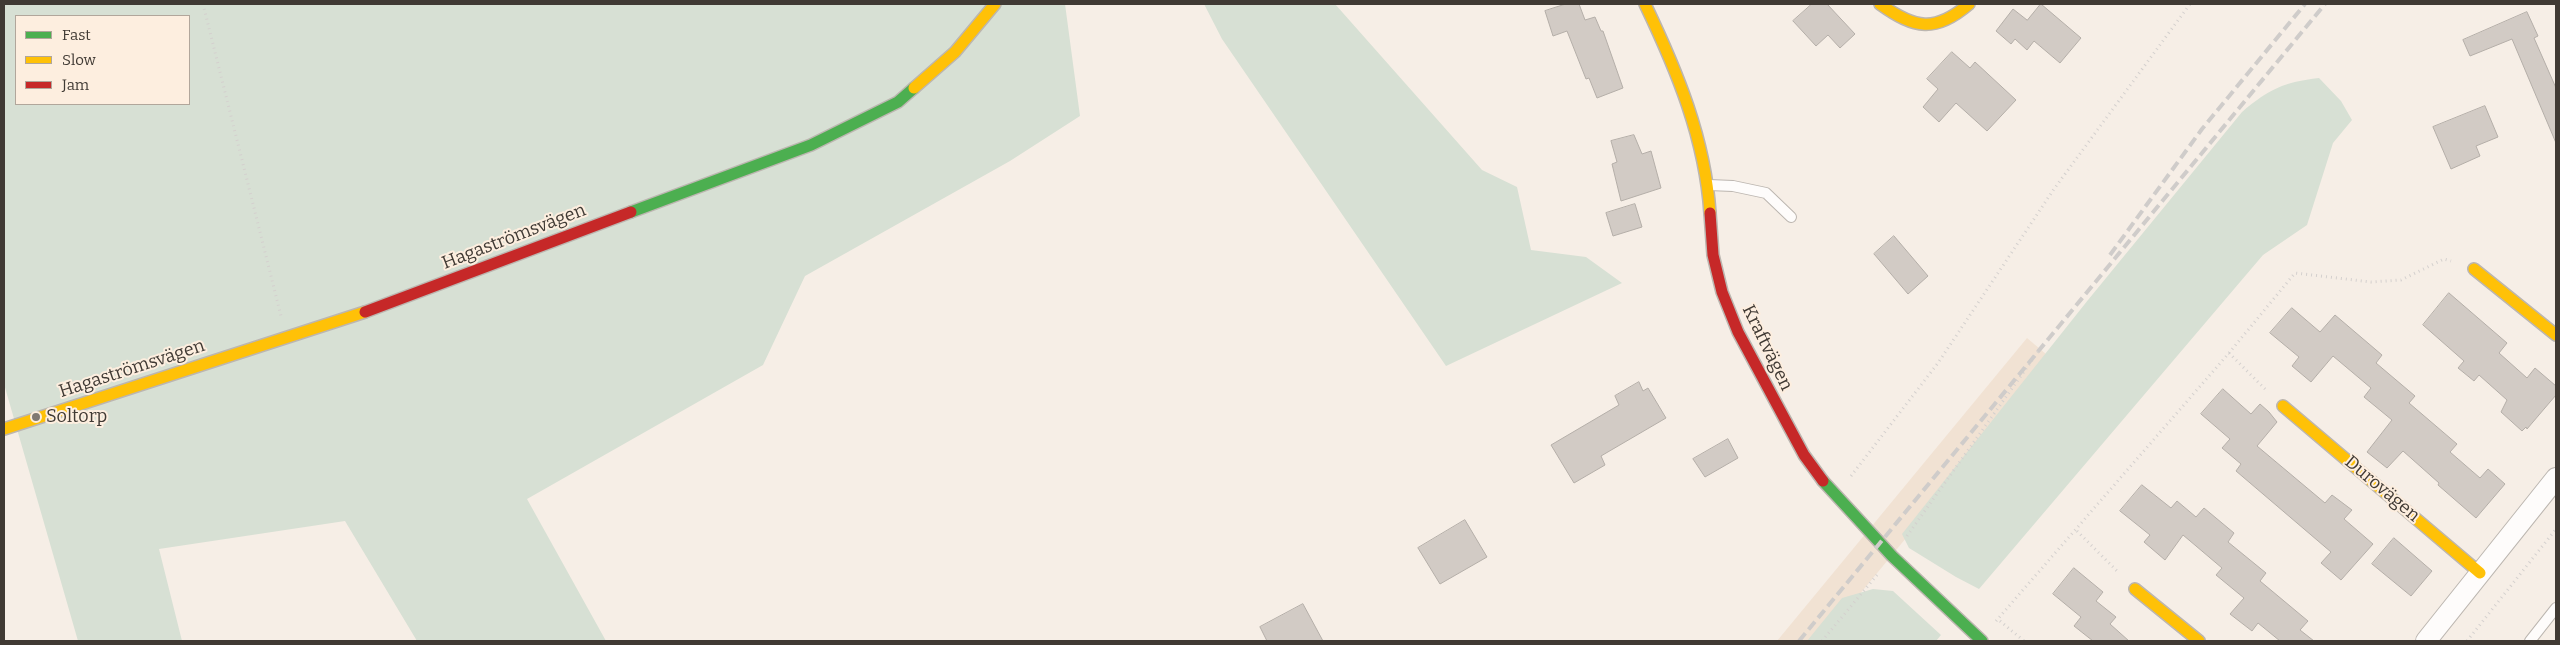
<!DOCTYPE html>
<html>
<head>
<meta charset="utf-8">
<style>
	body { margin:0 }
	#map { position:relative; width:2560px; height:645px; overflow:hidden; background:#f6eee6; font-family:Bitter,serif }
	canvas { display:block }
	.frame { position:absolute; inset:0; border:5px solid #403a34; pointer-events:none }
	.legend { position:absolute; left:15px; top:15px; width:175px; height:90px; box-sizing:border-box; background:#fdeedf; border:1px solid #b1a69b; margin:0; padding:6px 9px; list-style:none; font-size:15px; color:#403a34 }
	.legend li { display:flex; align-items:center; gap:10px; height:25px }
	.legend b { width:25px; border:1px solid #b1a69b }
</style>
</head>
<body>
<div id="map">
<canvas width="2560" height="645"></canvas>
<div class="frame"></div>
<ul class="legend">
<li><b style="height:6px;background:#4caf50"></b>Fast</li>
<li><b style="height:6px;background:#ffc107"></b>Slow</li>
<li><b style="height:6px;background:#c62828"></b>Jam</li>
</ul>
</div>
<script>
const context = document.querySelector('canvas').getContext('2d');
context.lineJoin = 'round';
function fill(path, color) {
  context.fillStyle = color;
  context.fill(path, 'evenodd');
}
function stroke(path, color, width, dash) {
  context.strokeStyle = color;
  context.lineWidth = width;
  context.lineCap = dash ? 'butt' : 'round';
  context.setLineDash(dash || []);
  context.stroke(path);
}
function label(font, color, halo, rows, align = 'center') {
  context.font = font + ' Bitter,serif';
  context.lineWidth = 4;
  context.setLineDash([]);
  context.textBaseline = 'middle';
  context.strokeStyle = halo;
  context.fillStyle = color;
  for (const [text, x, y, turn = 0] of rows) {
    context.save();
    context.translate(x, y);
    context.rotate((+turn || 0) * Math.PI / 180);
    context.textAlign = isNaN(turn) ? turn : align;
    if (halo) context.strokeText(text, 0, 0);
    context.fillText(text, 0, 0);
    context.restore();
  }
}
fill(new Path2D(`
	M 2027,338 L 2053,360 L 1821,641 L 1777,641 Z`), '#f1e2d3');
fill(new Path2D(`
	M 4,4 L 1065,4 L 1080,116 L 1010,161 L 805,276 L 763,365 L 527,499 L 606,641 L 417,641 L 345,521 L 159,549 L 182,641 L 78,641 L 4,384 ZM 16,16 L 189,16 L 189,104 L 16,104 Z
	M 1204,4 L 1335,4 L 1482,170 L 1517,187 L 1531,250 L 1586,257 L 1622,283 L 1446,366 L 1222,39 Z
	M 2319,78 L 2341,101 L 2352,120 L 2333,143 L 2307,225 L 2263,255 L 1979,589 L 1956,577 L 1909,548 L 1902,534 L 2088,300 L 2242,112 C 2269,89 2284,82 2319,78 Z
	M 1873,589 L 1893,591 L 1941,635 L 1936,641 L 1807,641 L 1842,598 Z`), '#d7e0d4');
const building = new Path2D(`
	M 1566,4 L 1579,4 L 1585,20 L 1595,17 L 1601,31 L 1603,31 L 1623,88 L 1597,98 L 1589,78 L 1586,79 L 1567,31 L 1553,36 L 1545,11 Z
	M 1812,4 L 1827,4 L 1855,34 L 1840,48 L 1828,35 L 1816,46 L 1793,21 Z
	M 2041,4 L 2081,38 L 2060,63 L 2034,41 L 2027,50 L 2015,39 L 2011,44 L 1996,31 L 2013,9 L 2027,20 Z
	M 2527,12 L 2538,36 L 2534,38 L 2556,88 L 2556,143 L 2512,39 L 2470,56 L 2463,40 Z
	M 1952,52 L 1970,68 L 1975,62 L 2016,100 L 1987,131 L 1956,103 L 1939,122 L 1923,107 L 1938,89 L 1927,79 Z
	M 2485,106 L 2498,137 L 2476,146 L 2480,156 L 2451,169 L 2433,127 Z
	M 1634,135 L 1642,154 L 1651,151 L 1661,188 L 1621,201 L 1612,164 L 1617,162 L 1611,141 Z
	M 1635,204 L 1642,227 L 1613,236 L 1606,213 Z
	M 1894,236 L 1928,276 L 1908,294 L 1874,254 Z
	M 2449,293 L 2507,343 L 2499,353 L 2527,378 L 2535,368 L 2556,386 L 2556,395 L 2527,429 L 2526,427 L 2522,431 L 2501,412 L 2507,400 L 2479,375 L 2474,381 L 2458,368 L 2464,361 L 2423,325 Z
	M 2292,308 L 2320,332 L 2335,315 L 2382,355 L 2376,363 L 2415,396 L 2409,403 L 2457,444 L 2450,452 L 2480,478 L 2488,469 L 2505,484 L 2476,518 L 2438,485 L 2439,483 L 2403,451 L 2387,468 L 2367,452 L 2392,420 L 2364,397 L 2371,388 L 2333,356 L 2311,382 L 2292,366 L 2299,357 L 2270,333 Z
	M 1639,382 L 1643,391 L 1648,388 L 1666,418 L 1601,456 L 1605,465 L 1574,483 L 1551,445 L 1619,405 L 1615,396 Z
	M 2223,389 L 2251,414 L 2260,404 L 2269,412 L 2277,422 L 2257,446 L 2325,503 L 2332,495 L 2352,510 L 2344,519 L 2373,544 L 2341,580 L 2321,563 L 2331,552 L 2236,471 L 2241,464 L 2222,448 L 2230,439 L 2201,414 Z
	M 1728,439 L 1738,458 L 1705,477 L 1693,459 Z
	M 2142,485 L 2171,508 L 2177,501 L 2196,517 L 2204,508 L 2234,533 L 2228,542 L 2266,573 L 2260,581 L 2308,621 L 2300,630 L 2314,641 L 2280,641 L 2258,623 L 2252,631 L 2230,614 L 2244,598 L 2216,575 L 2222,568 L 2183,535 L 2165,560 L 2144,542 L 2150,535 L 2120,511 Z
	M 1465,520 L 1487,557 L 1440,584 L 1418,548 Z
	M 2394,538 L 2432,571 L 2411,596 L 2372,564 Z
	M 2074,568 L 2103,592 L 2096,601 L 2116,617 L 2110,624 L 2129,641 L 2093,641 L 2074,626 L 2081,617 L 2053,594 Z
	M 1303,604 L 1323,641 L 1267,641 L 1260,627 Z`);
fill(building, '#d2cbc5');
stroke(building, '#b4aea8', 1);
const lane = new Path2D(`
	M 1709,185 L 1733,186 L 1766,193 L 1791,217
	M 2530,641 L 2556,608`);
const street = new Path2D(`
	M 2426,641 L 2556,478`);
const fast = new Path2D(`
	M 631,212 L 811,145 L 898,102 L 914,88
	M 1823,481 L 1892,556 L 1982,641`);
const slow = new Path2D(`
	M 1645,4 C 1677,71 1705,138 1710,213
	M 1880,4 C 1915,29 1935,33 1969,4
	M 914,88 L 955,52 L 995,4
	M 2474,269 L 2556,335
	M 2283,406 L 2480,573
	M 4,429 L 365,312
	M 2135,589 L 2199,641`);
const jam = new Path2D(`
	M 1710,213 L 1713,255 L 1722,292 L 1738,332 L 1804,455 L 1823,481
	M 365,312 L 631,212`);
stroke(lane, '#bcb6b0', 12);
stroke(street, '#bcb6b0', 22);
stroke(fast, '#bcb6b0', 14);
stroke(slow, '#bcb6b0', 14);
stroke(jam, '#bcb6b0', 14);
stroke(new Path2D(`
	M 203,4 L 281,316
	M 2229,353 L 2266,390
	M 1851,476 L 1938,363 L 2054,189 L 2190,4
	M 2077,531 L 2119,573
	M 1907,536 L 2040,349
	M 1996,621 L 2229,353 L 2295,273 L 2371,282 L 2401,280 L 2444,259 L 2451,261
	M 2000,621 L 2024,641
	M 1822,641 L 1877,575
	M 2467,641 L 2556,529`), '#d4d0ce', 3, [1, 4]);
stroke(lane, '#fefcfb', 10);
stroke(street, '#fefcfb', 20);
stroke(fast, '#4caf50', 11);
stroke(slow, '#ffc107', 11);
stroke(jam, '#c62828', 11);
stroke(new Path2D(`
	M 2110,255 L 2202,129 L 2305,4
	M 1799,641 L 2325,4`), '#cfccca', 4, [10, 5]);
for (const [x, y, r, color] of [
	[36,417,5,"#807972"]
]) {
  const dot = new Path2D();
  dot.arc(x, y, r, 0, 2 * Math.PI);
  context.fillStyle = color;
  context.fill(dot);
  stroke(dot, '#fdeedf', 2);
}
label('18px', '#403a34', '#fdeedf', [
	["Hagaströmsvägen",514,237,-21],
	["Kraftvägen",1767,348,64],
	["Hagaströmsvägen",132,369,-18],
	["Durovägen",2382,489,40]
]);
label('18px', '#403a34', '#fdeedf', [
	["Soltorp",46,417]
], 'left');
</script>
</body>
</html>
